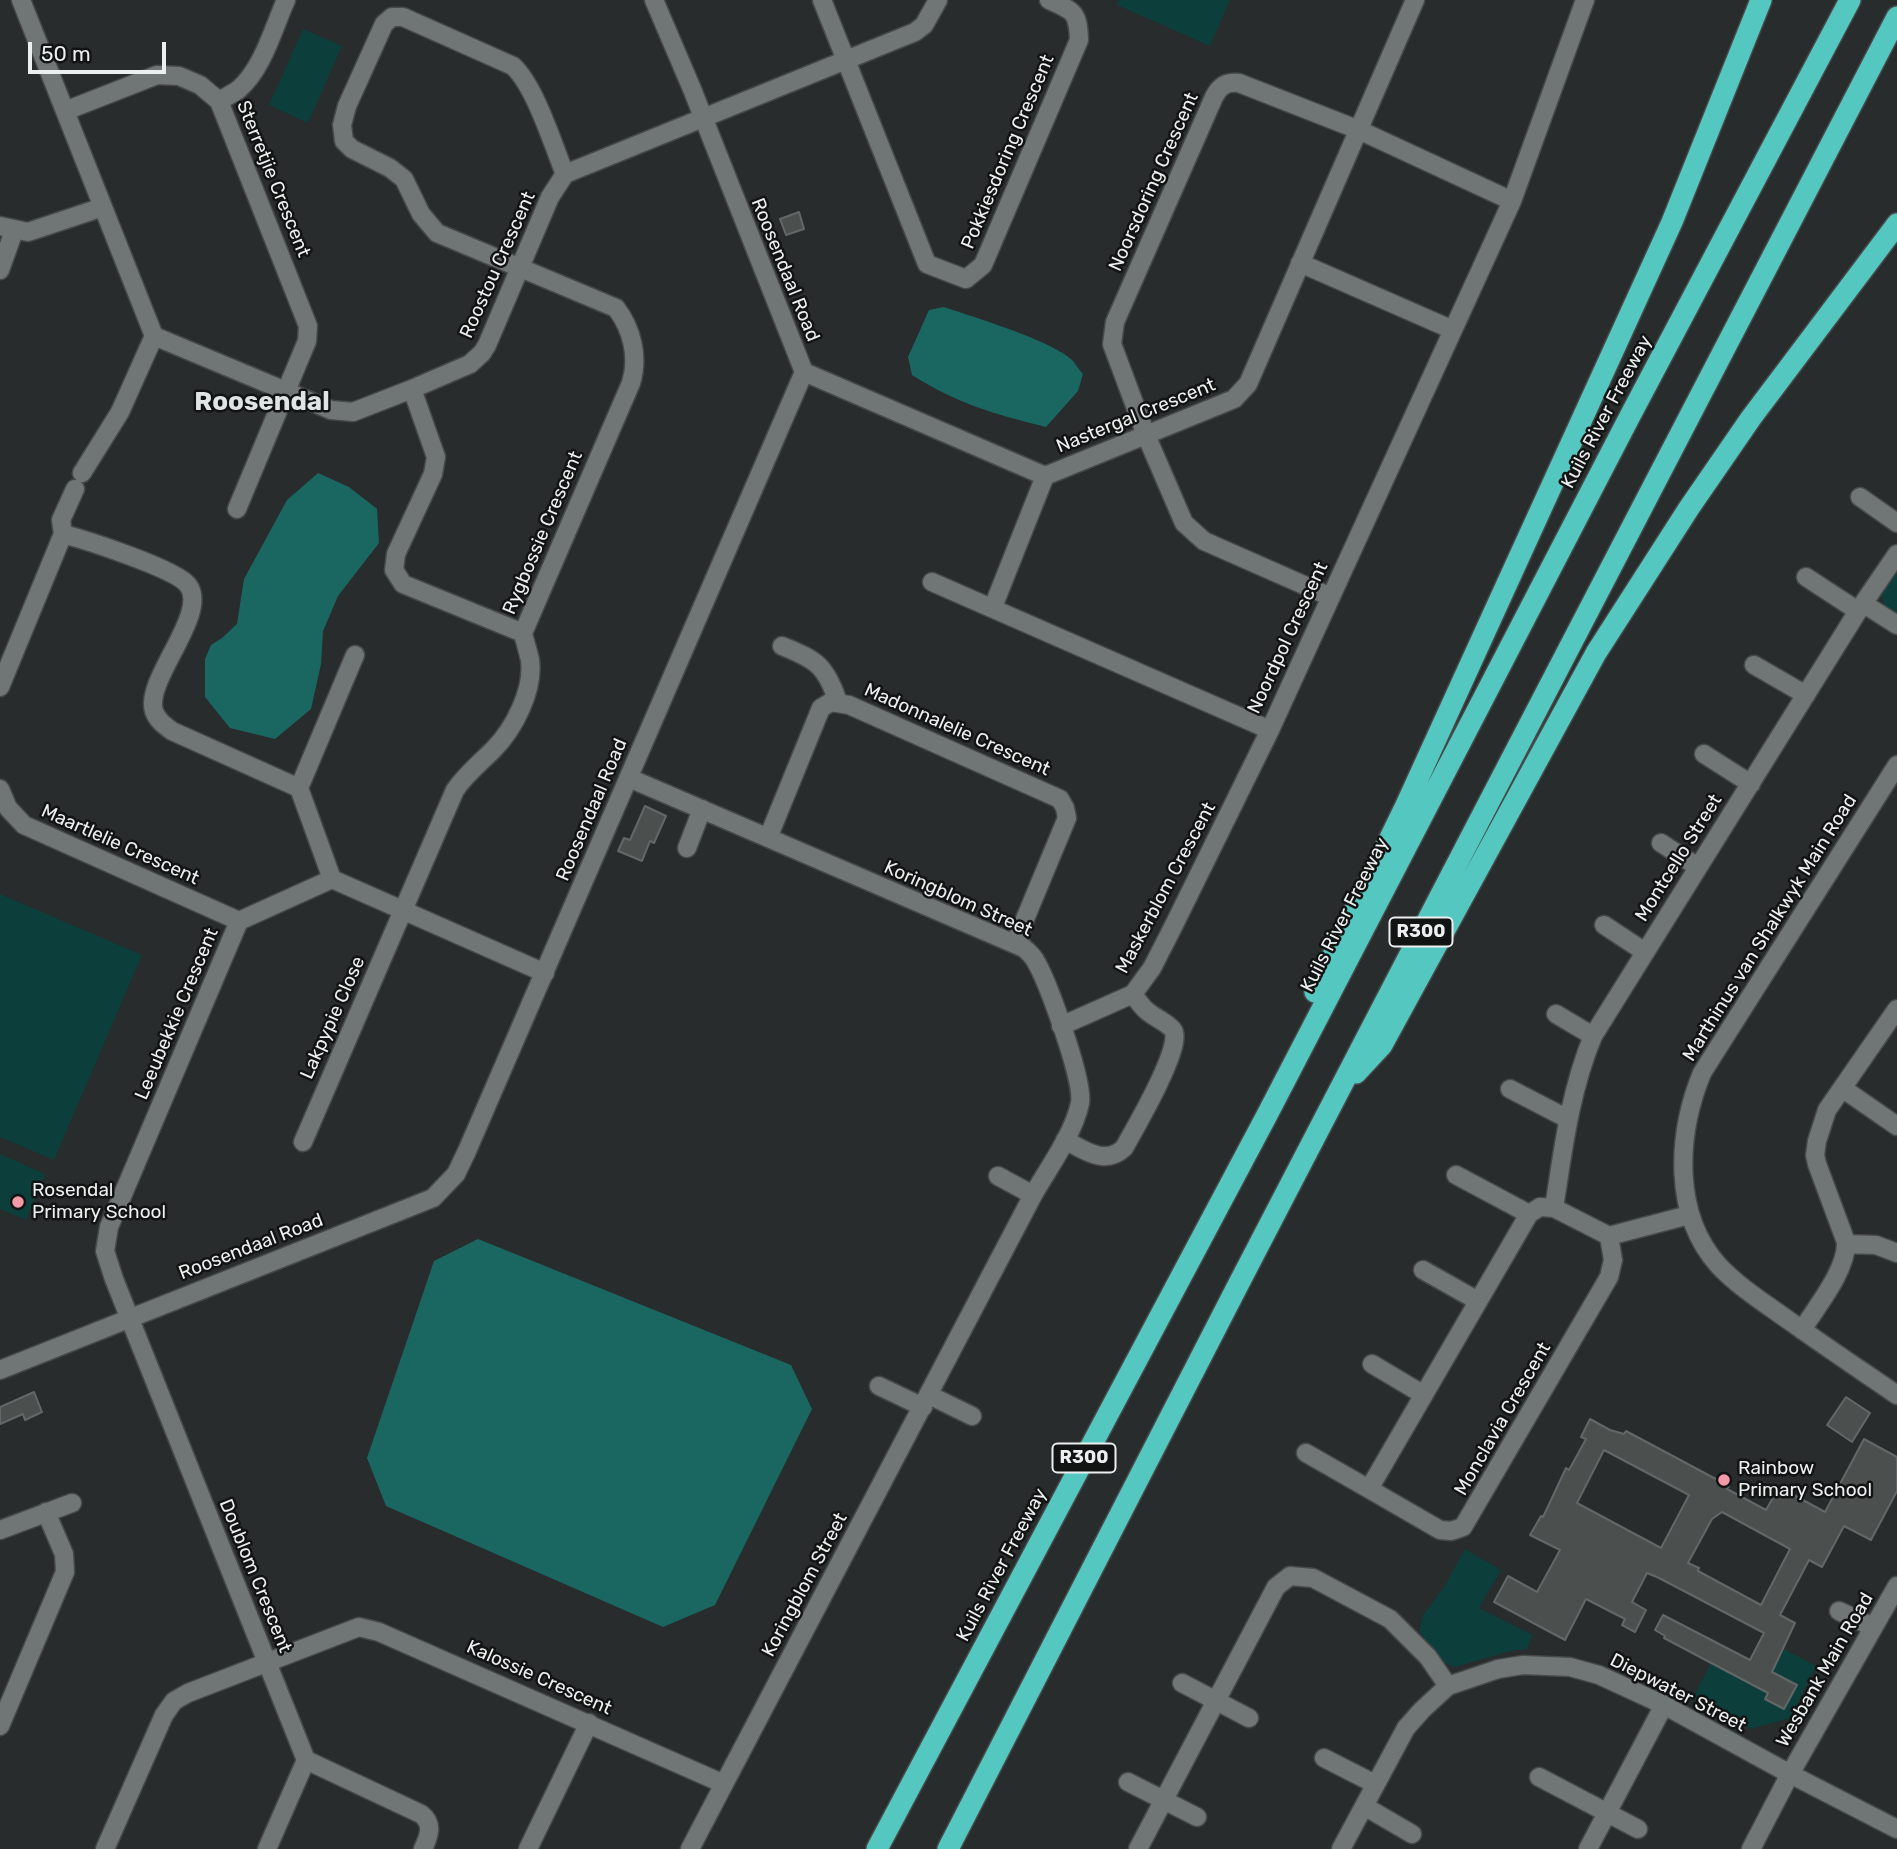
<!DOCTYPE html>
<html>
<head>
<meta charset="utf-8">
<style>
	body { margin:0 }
	#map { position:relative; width:1897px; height:1849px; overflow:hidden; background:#282c2c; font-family:Rubik,sans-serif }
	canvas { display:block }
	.scale { position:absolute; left:28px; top:42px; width:138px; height:32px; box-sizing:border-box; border:4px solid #ecefef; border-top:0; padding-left:9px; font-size:21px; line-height:24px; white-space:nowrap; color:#ecefef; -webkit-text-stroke:5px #121414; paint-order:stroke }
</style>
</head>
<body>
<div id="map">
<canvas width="1897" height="1849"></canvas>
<div class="scale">50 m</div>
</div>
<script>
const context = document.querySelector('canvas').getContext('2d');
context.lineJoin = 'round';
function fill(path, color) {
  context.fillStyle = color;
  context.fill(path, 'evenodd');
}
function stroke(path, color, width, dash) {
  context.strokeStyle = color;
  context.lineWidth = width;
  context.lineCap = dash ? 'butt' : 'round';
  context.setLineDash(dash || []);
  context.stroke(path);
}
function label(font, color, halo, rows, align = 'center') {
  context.font = font + ' Rubik,sans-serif';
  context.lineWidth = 5;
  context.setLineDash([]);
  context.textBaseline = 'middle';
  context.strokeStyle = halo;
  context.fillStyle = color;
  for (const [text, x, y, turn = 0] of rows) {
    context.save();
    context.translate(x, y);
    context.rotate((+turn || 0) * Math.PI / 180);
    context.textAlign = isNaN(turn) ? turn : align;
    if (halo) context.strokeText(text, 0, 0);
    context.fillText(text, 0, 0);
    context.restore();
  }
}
fill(new Path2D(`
	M 1119,0 L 1230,0 L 1210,46 L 1117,5 Z
	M 303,29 L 342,46 L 308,123 L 269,105 Z
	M 1897,566 L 1897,617 C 1872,598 1882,588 1897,566 Z
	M 0,894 L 142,955 L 54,1160 L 0,1137 Z
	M 0,1154 L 45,1174 L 26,1220 L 0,1209 Z
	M 1465,1549 L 1501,1570 L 1479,1608 L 1533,1635 L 1527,1649 L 1510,1651 L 1455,1667 C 1438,1662 1429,1644 1419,1631 L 1423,1615 L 1444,1587 Z
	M 1784,1649 L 1816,1666 L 1790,1718 L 1751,1729 L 1693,1698 L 1711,1663 L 1776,1665 Z`), '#0c3e3b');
fill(new Path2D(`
	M 944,307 C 973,317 1054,341 1073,361 C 1076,365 1079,370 1083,374 L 1078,391 L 1046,427 C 994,414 958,404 912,375 L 908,357 L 929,310 Z
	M 318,473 L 349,487 L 377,509 L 379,543 L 338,596 L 323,631 L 321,664 L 311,709 L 275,739 L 230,728 L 205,697 L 205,659 L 211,645 L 222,638 L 237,624 L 244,579 L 287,500 Z
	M 478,1239 L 791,1365 L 812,1409 L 715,1605 L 663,1627 L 386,1506 L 367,1458 L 434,1261 Z`), '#1a6762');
const building = new Path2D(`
	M 799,212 L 804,229 L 786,235 L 780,219 Z
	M 645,806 L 666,816 L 654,843 L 650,841 L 642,861 L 618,851 L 624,838 L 630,840 Z
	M 34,1392 L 42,1412 L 25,1420 L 23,1414 L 0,1424 L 0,1407 Z
	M 1846,1397 L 1870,1413 L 1852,1442 L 1827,1425 Z
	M 1590,1419 L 1610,1430 L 1624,1434 L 1626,1431 L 1729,1486 L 1727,1489 L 1766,1510 L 1779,1487 L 1825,1512 L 1864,1439 L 1897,1457 L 1897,1491 L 1871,1540 L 1844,1526 L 1822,1567 L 1809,1560 L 1780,1615 L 1795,1623 L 1772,1672 L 1797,1685 L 1784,1709 L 1765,1699 L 1768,1693 L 1664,1638 L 1665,1636 L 1655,1630 L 1663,1615 L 1750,1660 L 1764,1633 L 1659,1578 L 1647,1573 L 1632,1602 L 1646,1610 L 1635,1632 L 1622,1625 L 1625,1619 L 1586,1599 L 1565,1640 L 1494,1602 L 1508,1576 L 1537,1592 L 1560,1550 L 1530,1535 L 1541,1516 L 1543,1517 L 1566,1468 L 1569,1470 L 1586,1439 L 1581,1437 ZM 1604,1450 L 1689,1495 L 1661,1548 L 1577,1503 ZM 1722,1512 L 1790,1549 L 1761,1605 L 1698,1571 L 1699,1568 L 1688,1563 L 1712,1519 Z`);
fill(building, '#4b504f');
stroke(building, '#626767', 2);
const minor = new Path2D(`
	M 21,0 L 154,336 L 331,410 L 353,412 L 412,389 L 470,364 L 482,353 L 487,345 L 550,197 L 565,174 L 915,32 L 924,25 L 938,0
	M 822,0 L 927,264 L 966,279 L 983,265 L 1079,40 C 1078,12 1074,11 1049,0
	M 219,101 C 225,97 233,94 239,89 C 263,68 273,29 286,0
	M 65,111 L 157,75 L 179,76 L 200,85 L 219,101 L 308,326 L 307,341 L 237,509
	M 0,226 L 28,232 L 103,207
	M 1300,263 L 1453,330
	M 0,270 L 14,231
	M 804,372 L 1045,476 L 1234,399 L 1248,384 L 1415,0
	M 412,389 L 436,457 L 433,474 L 396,554 L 394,570 L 403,584 L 523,633
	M 82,473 L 120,412 L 154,336
	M 1860,497 L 1897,523
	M 63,534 C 86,540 176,569 188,585 C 210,613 144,680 154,711 C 157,720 164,725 172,731 L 299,788 L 332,879
	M 1806,577 L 1858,611
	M 932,582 L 1270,730
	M 1331,597 L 1204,541 L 1184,523 L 1146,435 L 1112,344 L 1115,322 L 1214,97 C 1220,86 1225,82 1239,83 L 1359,130 L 1512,201
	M 1864,604 L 1897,625
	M 993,607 L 1045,476
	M 523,633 L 631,383 C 639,357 632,329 616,308 L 437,233 L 421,214 L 404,179 L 390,168 L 352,149 L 344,141 L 342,125 L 347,106 L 384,24 L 392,17 L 403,17 L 513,66 C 535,86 553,145 565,174
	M 782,646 C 817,660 826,666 838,702
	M 1754,665 L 1806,695
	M 0,687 L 63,534 L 61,520 L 75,489
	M 1704,754 L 1751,784
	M 1897,765 L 1702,1073 C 1677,1134 1672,1214 1719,1266 C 1740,1288 1766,1304 1791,1322 C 1826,1347 1862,1371 1897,1395
	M 629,778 L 1024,948 C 1028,952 1032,955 1035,960 C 1048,982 1084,1081 1080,1103 C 1074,1133 1048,1169 1033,1195 L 724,1784
	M 299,788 L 355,655
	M 0,789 L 8,808 L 24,825 L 239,921
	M 768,838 L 821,708 L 831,702 L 849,705 L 1060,799 L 1065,808 L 1067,818 L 1015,943
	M 1661,843 L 1698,867
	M 687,848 L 702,809
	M 1604,925 L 1645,952
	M 1556,1014 L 1593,1036
	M 1061,1026 L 1133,994 L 1152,968 L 1173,927 L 1270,730 L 1512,201 L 1585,0
	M 1842,1088 L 1897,1126
	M 1510,1089 L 1568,1119
	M 1065,1140 C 1084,1150 1105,1166 1124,1148 C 1134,1130 1184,1045 1173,1030 C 1167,1022 1155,1018 1147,1011 C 1141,1006 1137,1000 1133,994
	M 303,1142 L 455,790 C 466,774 479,764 493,750 C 514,729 534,690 530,660 C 528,651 525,642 523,633
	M 1456,1175 L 1529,1214
	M 998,1176 L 1033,1195
	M 1554,1208 C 1563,1150 1570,1091 1593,1036 L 1858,611 L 1897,554
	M 1609,1236 L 1554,1208 L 1540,1207 L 1529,1214 L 1369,1489 L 1440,1530 L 1451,1531 L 1463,1527 L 1609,1277 L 1613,1260 L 1609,1236 L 1689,1215
	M 1846,1244 L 1876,1245 L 1897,1253
	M 1423,1270 L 1478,1301
	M 1802,1330 C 1817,1306 1847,1270 1846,1242 L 1817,1164 L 1815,1155 L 1817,1141 L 1827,1110 L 1897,1009
	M 1372,1364 L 1424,1395
	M 0,1370 L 433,1198 L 456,1174 L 467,1151 L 804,372 L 692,89 L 654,0
	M 879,1386 L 923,1407
	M 929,1395 L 972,1416
	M 1306,1453 L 1369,1489
	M 0,1530 L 72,1503
	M 1839,1611 L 1873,1627
	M 1182,1683 L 1249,1718
	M 0,1726 L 65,1572 L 64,1554 L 46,1512
	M 1324,1758 L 1375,1784
	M 306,1760 L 421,1814 C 434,1824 429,1836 423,1849
	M 1539,1777 L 1638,1829
	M 1128,1782 L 1197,1817
	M 1364,1806 L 1412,1834
	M 105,1849 L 164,1715 L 174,1701 L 188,1693 L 359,1627 L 379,1632 L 724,1784 L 690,1849
	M 267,1849 L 306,1760 L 114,1279 L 105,1251 L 109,1227 L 239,921 L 332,879 L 545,973
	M 528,1849 L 589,1723
	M 1138,1849 L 1276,1587 L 1290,1576 L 1313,1578 L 1390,1619 L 1428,1657 L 1448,1686
	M 1341,1849 L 1406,1728 L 1422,1710 L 1448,1686 L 1498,1669 L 1523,1665 L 1570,1667 L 1599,1675 L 1664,1705 L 1790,1774 L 1897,1829
	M 1588,1849 L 1664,1705
	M 1751,1849 L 1790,1774 L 1897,1586`);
const highway = new Path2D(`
	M 1315,992 L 1406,805 L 1672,222 L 1761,0
	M 1356,1073 L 1382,1045 L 1596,653 L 1689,508 L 1751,418 L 1897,224
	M 877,1849 L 1267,1115 L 1630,416 L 1850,0
	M 948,1849 L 1237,1287 L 1897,17`);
stroke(minor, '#464949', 21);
stroke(highway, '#464949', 24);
stroke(minor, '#707575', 18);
stroke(highway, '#54c8c0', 21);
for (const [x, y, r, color] of [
	[18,1202,7,"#f39aa9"],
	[1724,1480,7,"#f39aa9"]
]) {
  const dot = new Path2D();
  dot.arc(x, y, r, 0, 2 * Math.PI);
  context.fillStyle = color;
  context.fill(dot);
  stroke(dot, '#121414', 2.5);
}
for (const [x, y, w] of [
	[1421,932,63],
	[1084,1458,63]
]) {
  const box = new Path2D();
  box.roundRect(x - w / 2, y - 14.5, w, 29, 5);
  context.fillStyle = '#121414';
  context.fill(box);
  stroke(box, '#ecefef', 2);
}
label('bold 18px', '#ecefef', null, [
	["R300",1421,932],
	["R300",1084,1458]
]);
label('19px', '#ecefef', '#121414', [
	["Pokkiesdoring Crescent",1008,152,-67],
	["Sterretjie Crescent",273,179,68],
	["Noorsdoring Crescent",1154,182,-66],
	["Roostou Crescent",498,265,-66],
	["Roosendaal Road",785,270,68],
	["Kuils River Freeway",1607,412,-62],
	["Nastergal Crescent",1136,416,-22],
	["Rygbossie Crescent",543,533,-67],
	["Noordpol Crescent",1288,638,-65],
	["Madonnalelie Crescent",957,730,24],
	["Roosendaal Road",592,810,-67],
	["Maartlelie Crescent",120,845,24],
	["Montcello Street",1679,858,-58],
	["Maskerblom Crescent",1166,888,-62],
	["Koringblom Street",958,899,24],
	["Kuils River Freeway",1345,915,-63],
	["Marthinus van Shalkwyk Main Road",1770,928,-58],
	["Leeubekkie Crescent",177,1014,-67],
	["Lakpypie Close",333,1018,-66],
	["Roosendaal Road",251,1247,-21],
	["Monclavia Crescent",1503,1419,-60],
	["Kuils River Freeway",1002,1565,-62],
	["Doublom Crescent",255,1576,68],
	["Koringblom Street",805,1585,-62],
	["Wesbank Main Road",1825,1670,-60],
	["Kalossie Crescent",539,1678,24],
	["Diepwater Street",1678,1693,27]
]);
label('19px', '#ecefef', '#121414', [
	["Rosendal",32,1191],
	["Primary School",32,1213],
	["Rainbow",1738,1469],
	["Primary School",1738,1491]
], 'left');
label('bold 26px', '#dfe5e4', '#121414', [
	["Roosendal",262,402]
]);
</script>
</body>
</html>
